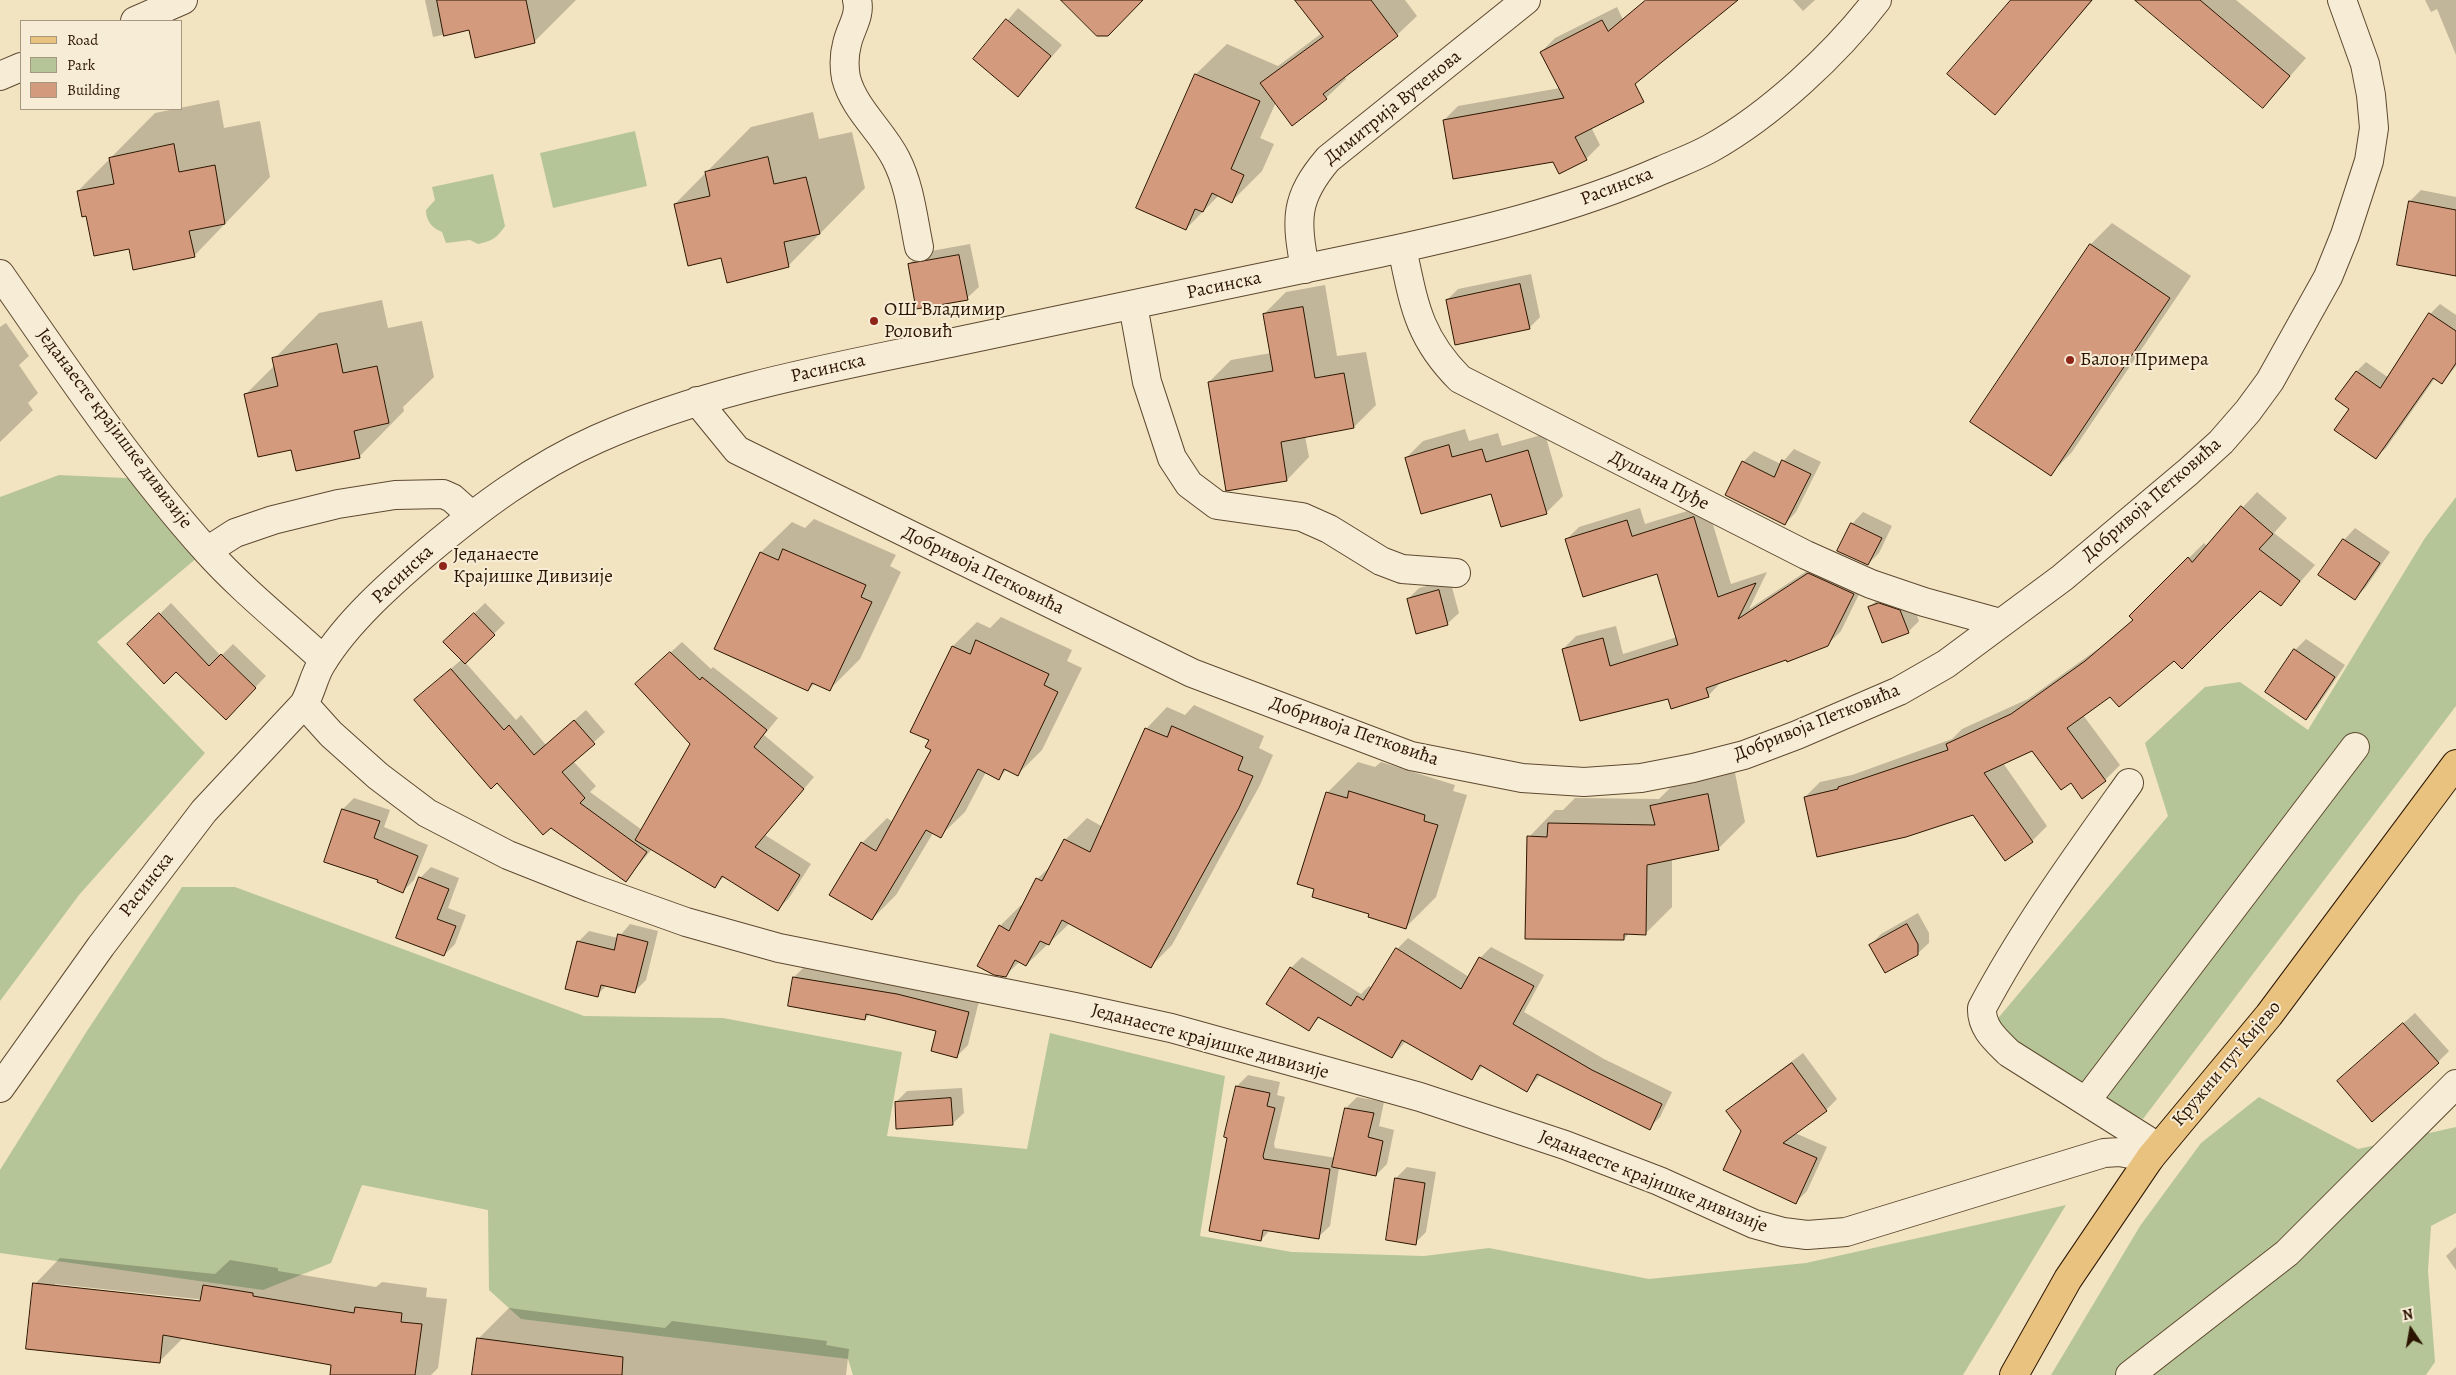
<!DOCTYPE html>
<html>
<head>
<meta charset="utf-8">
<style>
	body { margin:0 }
	#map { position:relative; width:2456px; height:1375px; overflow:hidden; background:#f2e4c1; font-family:Alegreya,serif }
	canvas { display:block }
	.legend { position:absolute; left:20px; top:20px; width:162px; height:90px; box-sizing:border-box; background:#f7edd7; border:1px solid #a69781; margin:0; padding:6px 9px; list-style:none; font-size:15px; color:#2c1500 }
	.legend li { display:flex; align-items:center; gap:10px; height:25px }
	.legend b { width:25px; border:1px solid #a69781 }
	.north { position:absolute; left:2386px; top:1305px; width:50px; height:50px; -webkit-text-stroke:4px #f7edd7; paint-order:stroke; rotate:348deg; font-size:14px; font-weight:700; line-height:20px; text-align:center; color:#2c1500 }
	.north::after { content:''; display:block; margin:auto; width:18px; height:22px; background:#2c1500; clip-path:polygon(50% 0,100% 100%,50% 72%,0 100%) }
</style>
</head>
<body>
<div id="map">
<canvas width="2456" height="1375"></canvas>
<ul class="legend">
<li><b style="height:6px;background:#e9c280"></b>Road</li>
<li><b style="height:14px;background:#b6c597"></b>Park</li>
<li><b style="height:14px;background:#d39a7d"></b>Building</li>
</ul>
<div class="north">N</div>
</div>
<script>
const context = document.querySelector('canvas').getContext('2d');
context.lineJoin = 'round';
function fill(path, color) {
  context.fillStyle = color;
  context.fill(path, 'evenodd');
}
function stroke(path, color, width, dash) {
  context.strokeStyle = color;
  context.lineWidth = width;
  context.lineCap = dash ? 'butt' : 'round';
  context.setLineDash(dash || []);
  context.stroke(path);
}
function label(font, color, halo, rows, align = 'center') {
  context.font = font + ' Alegreya,serif';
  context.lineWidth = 4;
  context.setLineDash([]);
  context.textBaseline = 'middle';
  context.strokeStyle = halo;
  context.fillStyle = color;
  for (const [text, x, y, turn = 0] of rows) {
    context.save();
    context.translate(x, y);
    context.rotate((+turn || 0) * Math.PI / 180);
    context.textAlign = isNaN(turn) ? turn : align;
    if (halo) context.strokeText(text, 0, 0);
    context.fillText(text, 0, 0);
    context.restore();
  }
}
fill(new Path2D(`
	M 635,131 L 647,186 L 553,208 L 540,153 Z
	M 493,174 L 505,226 C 497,238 492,241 478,244 L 470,240 L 446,243 L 442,232 C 432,228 426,221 426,210 L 435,200 L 432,187 Z
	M 59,475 L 147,479 L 198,557 L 97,642 L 205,753 L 79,895 L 0,1001 L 0,497 Z
	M 2456,497 L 2456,706 L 2143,1119 L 2044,1073 L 1994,1023 L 2168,816 L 2145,743 L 2205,687 L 2240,682 L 2308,730 L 2425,538 Z
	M 182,887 L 235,887 L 584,1016 L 723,1018 L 902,1052 L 887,1136 L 1027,1149 L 1050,1033 L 1225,1076 L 1200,1236 L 1292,1252 L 1424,1256 L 1489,1248 L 1649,1279 L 1806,1263 L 2066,1205 L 1963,1375 L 853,1375 L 848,1359 L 521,1319 L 489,1290 L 488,1210 L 362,1185 L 331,1263 L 263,1290 L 0,1253 L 0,1170 L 87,1031 Z
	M 2259,1097 L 2358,1149 L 2456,1127 L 2456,1213 L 2431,1226 L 2428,1271 L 2435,1362 L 2426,1375 L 2051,1375 L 2140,1226 L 2201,1143 Z`), '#b6c597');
fill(new Path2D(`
	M 425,0 L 576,0 L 535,41 L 476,56 L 470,29 L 433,37 Z
	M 1297,0 L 1405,0 L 1417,16 L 1397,35 L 1344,76 L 1346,79 L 1326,98 L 1276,102 L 1260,138 L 1274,144 L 1262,171 L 1232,201 L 1219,195 L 1186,229 L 1138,208 L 1196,74 L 1227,44 L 1278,66 L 1322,33 Z
	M 1793,0 L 1815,0 L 1803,11 Z
	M 2012,0 L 2093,0 L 1995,113 Z
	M 2137,0 L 2236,0 L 2306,58 L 2263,107 Z
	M 2425,0 L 2456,0 L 2456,55 L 2437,9 L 2431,12 Z
	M 1617,7 L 1626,26 L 1591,127 L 1600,145 L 1586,159 L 1553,161 L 1444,120 L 1458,106 L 1560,88 L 1541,52 L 1555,38 Z
	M 1018,8 L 1062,45 L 1028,84 L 975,59 Z
	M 219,100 L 224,128 L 260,121 L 270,177 L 194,256 L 130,247 L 87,215 L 78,191 L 155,113 Z
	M 813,112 L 819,139 L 852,132 L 865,188 L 788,266 L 675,204 L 751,127 Z
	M 2421,190 L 2456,197 L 2456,275 L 2398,264 L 2410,201 Z
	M 2112,223 L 2191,276 L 2072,452 L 2051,474 L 2090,245 Z
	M 970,244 L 979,287 L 967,298 L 909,264 L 920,253 Z
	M 1531,274 L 1540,317 L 1529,328 L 1447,300 L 1458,289 Z
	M 1325,285 L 1337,356 L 1366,352 L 1376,405 L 1354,427 L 1305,436 L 1309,457 L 1287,480 L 1209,382 L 1231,360 L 1271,353 L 1264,314 L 1286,292 Z
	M 382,300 L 388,328 L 422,321 L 434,377 L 403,407 L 404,411 L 359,457 L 292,448 L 246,394 L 275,365 L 274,359 L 319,313 Z
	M 2440,304 L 2456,315 L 2456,366 L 2442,383 L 2435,378 L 2386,448 L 2376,457 L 2351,408 L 2356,372 L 2366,362 L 2389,378 L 2430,314 Z
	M 6,323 L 29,356 L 19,365 L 38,393 L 28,403 L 33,410 L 0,442 L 0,327 Z
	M 1465,429 L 1469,441 L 1498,433 L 1502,446 L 1545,434 L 1563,496 L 1546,513 L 1406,458 L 1423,441 Z
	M 1794,449 L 1821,462 L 1796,512 L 1785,524 L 1743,462 L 1754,451 L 1781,464 Z
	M 2257,492 L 2287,518 L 2274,533 L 2315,565 L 2280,605 L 2260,589 L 2174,659 L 2110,695 L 2083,715 L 2120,765 L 2105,780 L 2071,781 L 2032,749 L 2003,763 L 2047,826 L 2032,841 L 1973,814 L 1805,797 L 1820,782 L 1852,775 L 1952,739 L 1962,729 L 2028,699 L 2102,646 L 2134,619 L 2131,616 L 2204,543 L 2207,546 Z
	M 1707,505 L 1731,584 L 1767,572 L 1749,609 L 1822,561 L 1866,580 L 1841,631 L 1827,645 L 1721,682 L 1708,696 L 1669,697 L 1563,649 L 1576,636 L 1616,626 L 1623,654 L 1677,637 L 1658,573 L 1566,540 L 1579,527 L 1640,508 L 1645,524 Z
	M 1863,512 L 1892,526 L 1879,553 L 1868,564 L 1839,551 L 1852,524 Z
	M 814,519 L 896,555 L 890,566 L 901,572 L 860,659 L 830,689 L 815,683 L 808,690 L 716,649 L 761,552 L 792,522 L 805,528 Z
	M 2355,528 L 2390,552 L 2366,587 L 2355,598 L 2344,540 Z
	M 1450,580 L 1459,613 L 1447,624 L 1408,599 L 1419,588 Z
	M 1881,596 L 1911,599 L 1919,621 L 1908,632 L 1870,607 Z
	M 171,603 L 221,656 L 233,644 L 266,676 L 226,718 L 176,670 L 129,644 Z
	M 485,603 L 505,623 L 465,662 L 516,720 L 521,715 L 546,745 L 586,710 L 605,732 L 573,761 L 596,786 L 590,792 L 642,830 L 691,743 L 648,673 L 682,642 L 711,669 L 713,667 L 778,718 L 764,735 L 814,777 L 765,835 L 811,864 L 789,898 L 778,909 L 725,876 L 714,886 L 652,849 L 626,880 L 498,781 L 416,700 L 462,659 L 445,642 Z
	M 1001,617 L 1072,650 L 1067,661 L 1082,668 L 1042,750 L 1018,774 L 1007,769 L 999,778 L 986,772 L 965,812 L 940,836 L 933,833 L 896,895 L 872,919 L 831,895 L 862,843 L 887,818 L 893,822 L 933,749 L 930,740 L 953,646 L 977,622 L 990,628 Z
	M 2306,639 L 2345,665 L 2317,707 L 2306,718 L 2266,691 L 2295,650 Z
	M 1194,705 L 1264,736 L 1259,748 L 1273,755 L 1260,785 L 1172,945 L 1150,967 L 1070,923 L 1026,965 L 1020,961 L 1005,976 L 1000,926 L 1021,905 L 1023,906 L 1037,879 L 1053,864 L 1065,840 L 1087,818 L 1103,827 L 1146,729 L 1167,707 L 1185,715 Z
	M 1358,762 L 1375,767 L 1381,762 L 1455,785 L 1453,791 L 1467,795 L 1436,897 L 1406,927 L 1370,913 L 1327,793 Z
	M 1734,768 L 1745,822 L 1719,848 L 1672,858 L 1672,907 L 1645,934 L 1629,933 L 1624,939 L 1529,837 L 1555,810 L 1563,810 L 1575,798 L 1659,799 L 1678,780 Z
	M 354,798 L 390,810 L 384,827 L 428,845 L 414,880 L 403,891 L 343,809 Z
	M 431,867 L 459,878 L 448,908 L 466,915 L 455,944 L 444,955 L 420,878 Z
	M 1918,913 L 1929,933 L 1929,943 L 1917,954 L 1870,945 L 1881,934 Z
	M 630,924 L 658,931 L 646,980 L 635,991 L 607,985 L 597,995 L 578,942 L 589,931 L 618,938 Z
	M 1408,938 L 1469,977 L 1480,958 L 1491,947 L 1544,975 L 1524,1012 L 1604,1059 L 1672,1092 L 1660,1117 L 1649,1128 L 1541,1074 L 1527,1090 L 1483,1066 L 1471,1078 L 1406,1041 L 1392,1057 L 1320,1017 L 1309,1029 L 1291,968 L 1302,957 L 1361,994 L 1369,986 L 1372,988 L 1397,949 Z
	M 805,966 L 979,1001 L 968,1045 L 957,1056 L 937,1031 L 870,1014 L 865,1019 L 794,977 Z
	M 2415,1013 L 2449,1051 L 2438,1062 L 2350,1070 Z
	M 1803,1053 L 1837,1099 L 1826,1110 L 1795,1133 L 1827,1147 L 1807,1191 L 1796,1202 L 1728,1112 L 1739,1101 Z
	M 1248,1075 L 1280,1082 L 1277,1095 L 1285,1097 L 1274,1144 L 1275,1148 L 1336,1158 L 1346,1108 L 1357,1097 L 1384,1102 L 1379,1126 L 1394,1130 L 1387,1164 L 1376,1175 L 1339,1168 L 1330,1226 L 1318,1237 L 1270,1230 L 1261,1240 L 1237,1086 Z
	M 962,1088 L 964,1113 L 952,1124 L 896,1102 L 907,1091 Z
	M 1407,1167 L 1436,1172 L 1426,1232 L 1415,1243 L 1396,1178 Z
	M 2456,1247 L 2456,1270 L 2446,1256 Z
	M 60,1258 L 215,1274 L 230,1260 L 278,1268 L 278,1271 L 376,1287 L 382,1282 L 427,1288 L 426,1297 L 447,1299 L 438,1368 L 431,1375 L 331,1375 L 333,1364 L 183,1338 L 159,1362 L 35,1284 ZM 55,1284 L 207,1300 L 206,1303 L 55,1287 Z
	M 509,1308 L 665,1328 L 672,1321 L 827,1341 L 826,1345 L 849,1349 L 846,1375 L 474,1375 L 478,1339 Z`), '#0003');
const building = new Path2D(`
	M 437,0 L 526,0 L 535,43 L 475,58 L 469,30 L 444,36 Z
	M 1061,0 L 1143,0 L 1108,36 L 1097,36 Z
	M 1295,0 L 1371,0 L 1398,36 L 1323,94 L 1327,99 L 1292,126 L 1260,83 L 1323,37 Z
	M 1646,0 L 1738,0 L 1635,84 L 1644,102 L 1575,137 L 1587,160 L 1559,174 L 1553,162 L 1453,179 L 1443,120 L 1564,98 L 1540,52 L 1602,20 L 1608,31 Z
	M 2011,0 L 2092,0 L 1995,115 L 1947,74 Z
	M 2135,0 L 2200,0 L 2290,76 L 2263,108 Z
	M 1006,19 L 1051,56 L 1018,97 L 973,59 Z
	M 1195,74 L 1260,101 L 1231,169 L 1244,175 L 1232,203 L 1212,193 L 1203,212 L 1195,209 L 1186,230 L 1136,208 Z
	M 174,144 L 179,172 L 215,165 L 225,224 L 189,231 L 195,257 L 133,270 L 129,249 L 94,256 L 86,216 L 82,217 L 77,191 L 114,184 L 109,158 Z
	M 768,157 L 774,184 L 806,177 L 820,234 L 784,242 L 789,267 L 727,283 L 721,258 L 688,266 L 674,204 L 710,196 L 705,172 Z
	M 2409,201 L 2456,210 L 2456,276 L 2397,265 Z
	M 2090,244 L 2170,298 L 2051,476 L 1970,422 Z
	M 959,255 L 968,300 L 916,309 L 908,264 Z
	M 1520,284 L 1530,329 L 1455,345 L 1446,300 Z
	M 1303,307 L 1315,378 L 1344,373 L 1354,428 L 1281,442 L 1287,481 L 1226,491 L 1208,382 L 1273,371 L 1263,314 Z
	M 2429,313 L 2456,331 L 2456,363 L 2442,384 L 2433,378 L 2376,459 L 2334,430 L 2349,409 L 2335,399 L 2356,371 L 2380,388 Z
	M 337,344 L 343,373 L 377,366 L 389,423 L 354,431 L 360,458 L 296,471 L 291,450 L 258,457 L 244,394 L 278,386 L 272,358 Z
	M 1449,445 L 1452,457 L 1482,449 L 1486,462 L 1528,450 L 1547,514 L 1501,527 L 1491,494 L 1421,514 L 1405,458 Z
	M 1782,460 L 1811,474 L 1785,525 L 1725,495 L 1742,461 L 1774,477 Z
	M 2241,506 L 2273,534 L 2259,549 L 2300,581 L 2281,606 L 2260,591 L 2182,669 L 2174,661 L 2119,707 L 2110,697 L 2067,728 L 2106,781 L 2082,799 L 2071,783 L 2061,790 L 2032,751 L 1984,773 L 2033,842 L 2005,861 L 1973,815 L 1906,837 L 1817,857 L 1804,797 L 1838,789 L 1838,787 L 1948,750 L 1946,744 L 2011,714 L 2085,661 L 2133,620 L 2129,616 L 2188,557 L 2192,562 Z
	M 1694,517 L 1718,597 L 1756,583 L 1738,619 L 1808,573 L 1854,594 L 1828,646 L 1787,662 L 1786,660 L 1706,688 L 1709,697 L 1671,709 L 1668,699 L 1580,721 L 1562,649 L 1603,638 L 1610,666 L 1678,645 L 1657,574 L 1583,597 L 1565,539 L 1627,520 L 1632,536 Z
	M 1851,523 L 1882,538 L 1868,565 L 1837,551 Z
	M 2343,539 L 2380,563 L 2355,600 L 2318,575 Z
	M 783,549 L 866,585 L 861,597 L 872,602 L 830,691 L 812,683 L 808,691 L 714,649 L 760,552 L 778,560 Z
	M 1439,590 L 1448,625 L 1416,634 L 1407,599 Z
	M 1879,603 L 1900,610 L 1909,633 L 1882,643 L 1868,607 Z
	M 159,613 L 209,666 L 221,654 L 256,688 L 226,720 L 176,672 L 164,684 L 127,644 Z
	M 474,613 L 495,635 L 465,664 L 443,642 Z
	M 976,640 L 1049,674 L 1044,685 L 1058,692 L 1018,776 L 1004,769 L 999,780 L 978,769 L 941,838 L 926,830 L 872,920 L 829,895 L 861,842 L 876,851 L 931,750 L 925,747 L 929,740 L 910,732 L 952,646 L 970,654 Z
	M 2294,649 L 2335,677 L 2306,720 L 2265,692 Z
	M 670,652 L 700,680 L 702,677 L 767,730 L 754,747 L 804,789 L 755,847 L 800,875 L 778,911 L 722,876 L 715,888 L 635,840 L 690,744 L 635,684 Z
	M 451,669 L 504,730 L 509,725 L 534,755 L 574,720 L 595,744 L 562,772 L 585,798 L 580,803 L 647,852 L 626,882 L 551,828 L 543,835 L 497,783 L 491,789 L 414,700 Z
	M 1172,726 L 1243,757 L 1238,770 L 1253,776 L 1239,808 L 1151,968 L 1062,920 L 1049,945 L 1040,941 L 1026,966 L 1015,960 L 1006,977 L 994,975 L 977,966 L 999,925 L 1009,931 L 1036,878 L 1042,881 L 1064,839 L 1090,852 L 1145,728 L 1167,737 Z
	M 1349,791 L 1425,815 L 1424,821 L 1438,825 L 1406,929 L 1368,917 L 1369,914 L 1312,897 L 1314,889 L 1297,884 L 1326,792 L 1347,798 Z
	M 1708,794 L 1719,850 L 1647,865 L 1646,935 L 1624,934 L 1624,940 L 1525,939 L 1527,836 L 1547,837 L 1548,823 L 1655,825 L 1650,806 Z
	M 342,809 L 380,821 L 374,838 L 418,856 L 403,893 L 377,882 L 378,880 L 324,862 Z
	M 419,877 L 449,889 L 437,919 L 456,926 L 444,956 L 396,938 Z
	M 1907,924 L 1918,944 L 1918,955 L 1885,973 L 1869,945 Z
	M 618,934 L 648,942 L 635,993 L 601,985 L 598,997 L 565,989 L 577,941 L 614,950 Z
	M 1396,948 L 1461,989 L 1479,957 L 1534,986 L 1513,1024 L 1592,1070 L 1662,1104 L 1650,1130 L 1537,1074 L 1527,1092 L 1480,1065 L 1472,1080 L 1402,1040 L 1392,1058 L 1318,1017 L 1309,1031 L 1266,1004 L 1290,967 L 1351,1006 L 1357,996 L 1363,1000 Z
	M 793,977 L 897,994 L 969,1012 L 957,1058 L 931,1051 L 936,1031 L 866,1014 L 865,1020 L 788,1006 Z
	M 2403,1023 L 2439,1063 L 2372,1122 L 2337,1081 Z
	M 1792,1063 L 1827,1111 L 1783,1143 L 1817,1158 L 1796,1204 L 1723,1170 L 1741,1131 L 1726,1111 Z
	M 1236,1086 L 1270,1093 L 1267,1106 L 1275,1108 L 1263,1156 L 1264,1159 L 1330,1169 L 1319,1239 L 1263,1230 L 1261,1241 L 1209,1231 L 1227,1138 L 1224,1137 Z
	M 951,1098 L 953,1125 L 896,1129 L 895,1102 Z
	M 1345,1108 L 1374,1113 L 1368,1137 L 1383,1141 L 1376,1176 L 1332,1167 Z
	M 1395,1178 L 1425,1183 L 1416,1245 L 1386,1240 Z
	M 33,1283 L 200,1301 L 203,1285 L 253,1293 L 253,1296 L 354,1313 L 355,1307 L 402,1313 L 401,1322 L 422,1324 L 415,1375 L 330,1375 L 331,1365 L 163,1335 L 160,1363 L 26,1349 Z
	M 477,1338 L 623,1357 L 622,1375 L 472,1375 Z`);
fill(building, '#d39a7d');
stroke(building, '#2c1500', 1);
const minor = new Path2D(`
	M 857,0 C 861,16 850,29 847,44 C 844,55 844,67 846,78 C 854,109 882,131 896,159 C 910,186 913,218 919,247
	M 135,21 L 183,0
	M 0,76 L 21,67
	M 1402,248 C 1414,304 1418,337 1460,379 L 1806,555 L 1871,584 L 1924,602 L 2000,623
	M 1305,269 C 1296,219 1294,199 1328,159 L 1526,0
	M 0,274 C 65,368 130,465 207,551 C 242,590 285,624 324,660
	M 1133,305 L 1147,382 L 1172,458 L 1189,484 L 1217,505 L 1302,517 L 1329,529 L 1381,561 L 1402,569 L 1456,573
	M 697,401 L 737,450 L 1192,673 L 1411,756 L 1522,778 L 1584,782 L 1641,778 L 1693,768 L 1744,755 L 1797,735 L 1899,691 L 1946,664 L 2062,578 L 2188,472 L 2221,442 L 2248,411 L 2270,381 L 2328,277 L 2345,235 L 2369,161 L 2374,128 L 2371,95 L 2365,64 L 2342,0
	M 207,551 L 235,533 L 273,520 L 338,504 L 395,495 L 443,494 L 452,498 L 471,515
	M 304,704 L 331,734 L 378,776 L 427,813 L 508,855 L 591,888 L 686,922 L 779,948 L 1075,1007 L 1171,1028 L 1420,1097 L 1565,1145 L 1659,1181 L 1754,1224 L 1783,1232 L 1807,1235 L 1846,1232 L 2104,1153 L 2120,1152 L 2150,1158
	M 2129,783 C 2077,856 2024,929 1982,1008 C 1981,1028 1996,1040 2009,1053 L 2158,1147
	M 0,1088 L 101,946 L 204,811 L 304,704 C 312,690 314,675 322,663 C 347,622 390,584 426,553 C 478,509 534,467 597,439 C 709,389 831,368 950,343 C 1093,312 1236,283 1379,253 C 1476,232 1571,210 1662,170 C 1678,163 1695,157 1711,148 C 1770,115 1836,54 1877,0
	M 2086,1101 L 2355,747
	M 2130,1375 L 2287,1253 L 2456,1084`);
const major = new Path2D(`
	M 2014,1375 L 2068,1279 L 2150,1158 L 2269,1015 L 2456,764`);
stroke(minor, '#5e4930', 30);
stroke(major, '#2c1500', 30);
stroke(minor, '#f7edd7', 28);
stroke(major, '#e9c280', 28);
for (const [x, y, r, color] of [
	[874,321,5,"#8f2418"],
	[2070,360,5,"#8f2418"],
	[443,566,5,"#8f2418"]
]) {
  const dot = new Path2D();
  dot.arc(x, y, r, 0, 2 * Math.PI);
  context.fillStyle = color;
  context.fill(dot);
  stroke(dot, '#f7edd7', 2);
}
label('19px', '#2c1500', '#f7edd7', [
	["Димитрија Вученова",1393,108,-39],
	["Расинска",1617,187,-21],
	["Расинска",1224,286,-12],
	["Расинска",828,369,-13],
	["Једанаесте крајишке дивизије",114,429,53],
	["Душана Пуђе",1659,481,27],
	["Добривоја Петковића",2152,500,-41],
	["Добривоја Петковића",983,571,26],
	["Расинска",403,575,-43],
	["Добривоја Петковића",1817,723,-22],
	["Добривоја Петковића",1354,732,19],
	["Расинска",147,885,-52],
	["Једанаесте крајишке дивизије",1210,1042,15],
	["Кружни пут Кијево",2227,1064,-50],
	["Једанаесте крајишке дивизије",1653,1182,22]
]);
label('19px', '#2c1500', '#f7edd7', [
	["ОШ Владимир",884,310],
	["Роловић",884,332],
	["Балон Примера",2080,360],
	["Једанаесте",453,555],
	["Крајишке Дивизије",453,577]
], 'left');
</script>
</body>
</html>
